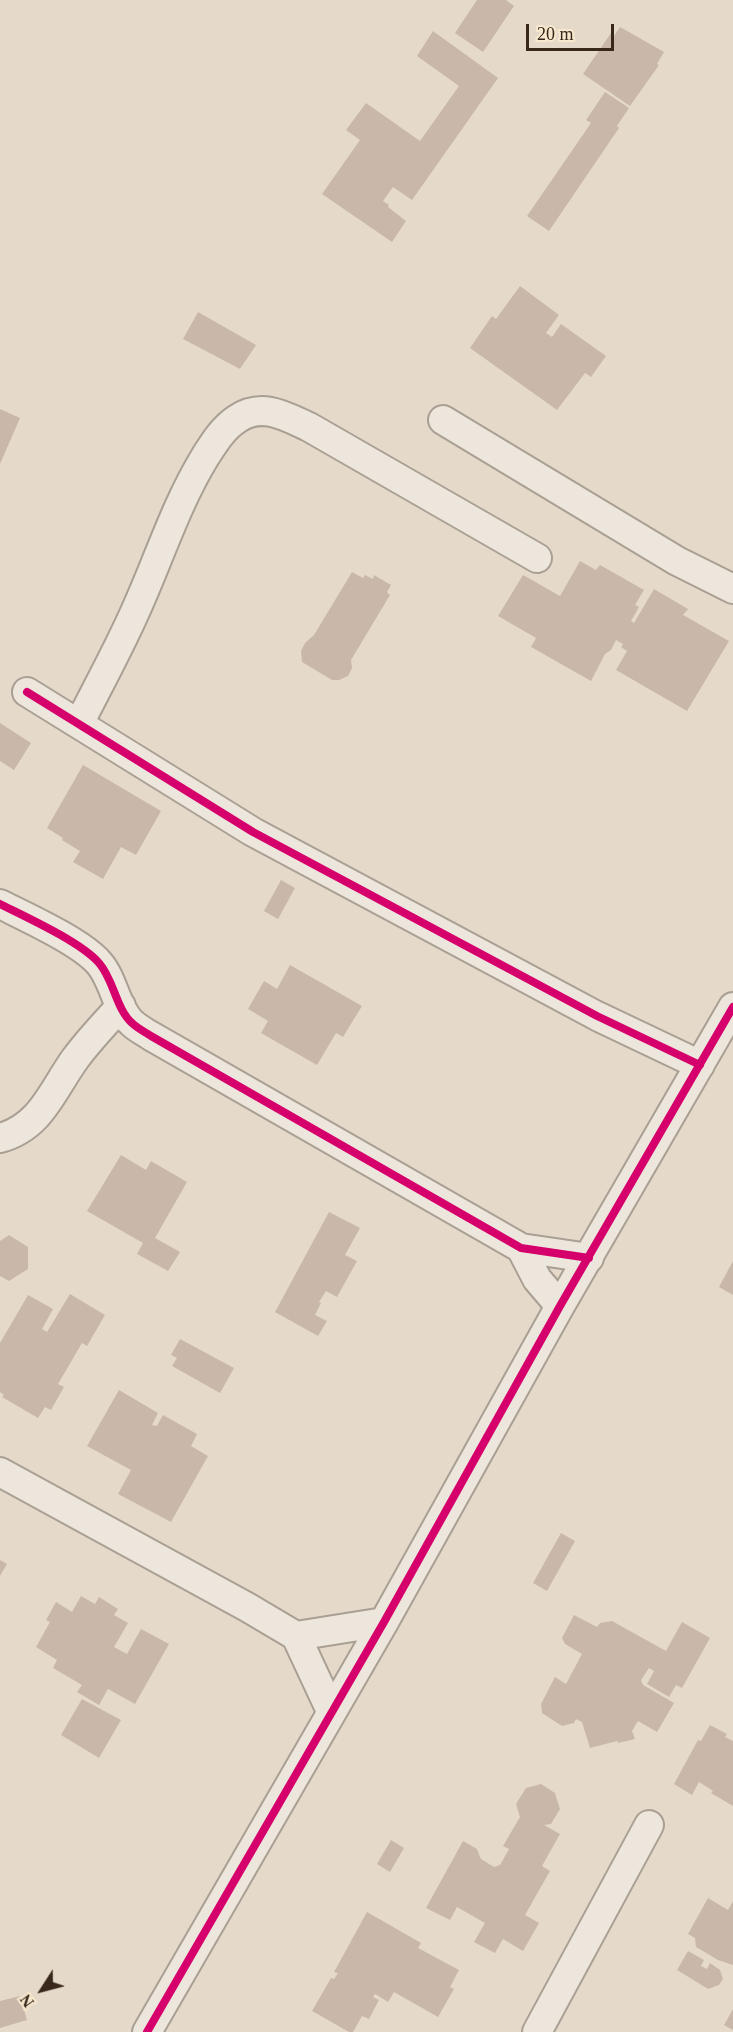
<!DOCTYPE html>
<html>
<head>
<meta charset="utf-8">
<style>
	body { margin:0 }
	#map { position:relative; width:733px; height:2032px; overflow:hidden; background:#e5dac9; font-family:"Times New Roman",serif }
	canvas { display:block }
	.north { position:absolute; left:12px; top:1960px; width:60px; height:60px; -webkit-text-stroke:4px #f7e8ce; paint-order:stroke; rotate:234deg; font-size:16px; font-weight:700; line-height:24px; text-align:center; color:#38271b }
	.north::after { content:''; display:block; margin:auto; width:21px; height:27px; background:#38271b; clip-path:polygon(50% 0,100% 100%,50% 72%,0 100%) }
	.scale { position:absolute; left:526px; top:24px; width:88px; height:27px; box-sizing:border-box; border:3px solid #38271b; border-top:0; padding-left:8px; font-size:18px; line-height:21px; white-space:nowrap; color:#38271b; -webkit-text-stroke:4px #f7e8ce; paint-order:stroke }
</style>
</head>
<body>
<div id="map">
<canvas width="733" height="2032"></canvas>
<div class="north">N</div>
<div class="scale">20 m</div>
</div>
<script>
const context = document.querySelector('canvas').getContext('2d');
context.lineJoin = 'round';
function fill(path, color) {
  context.fillStyle = color;
  context.fill(path, 'evenodd');
}
function stroke(path, color, width, dash) {
  context.strokeStyle = color;
  context.lineWidth = width;
  context.lineCap = dash ? 'butt' : 'round';
  context.setLineDash(dash || []);
  context.stroke(path);
}
fill(new Path2D(`
	M 477,0 L 506,0 L 514,6 L 483,52 L 455,33 Z
	M 620,27 L 664,52 L 657,64 L 659,65 L 630,106 L 583,74 L 611,33 L 614,36 Z
	M 433,31 L 498,78 L 412,200 L 393,187 L 383,201 L 389,205 L 388,207 L 406,221 L 392,242 L 322,194 L 360,140 L 346,130 L 366,103 L 420,141 L 459,86 L 417,56 Z
	M 605,92 L 629,108 L 617,126 L 619,128 L 549,231 L 527,216 L 591,123 L 586,120 Z
	M 520,286 L 559,315 L 546,333 L 552,337 L 561,324 L 606,356 L 591,377 L 585,373 L 557,410 L 470,348 L 492,316 L 496,319 Z
	M 198,312 L 256,345 L 240,369 L 183,339 Z
	M 0,409 L 20,418 L 0,464 Z
	M 580,561 L 596,570 L 600,565 L 644,590 L 635,605 L 639,607 L 631,621 L 634,623 L 654,589 L 688,609 L 683,615 L 729,641 L 687,711 L 616,670 L 627,651 L 621,647 L 623,644 L 616,640 L 611,650 L 605,654 L 591,681 L 531,647 L 536,638 L 498,616 L 523,575 L 560,596 Z
	M 352,572 L 363,578 L 365,575 L 373,579 L 374,575 L 391,585 L 387,592 L 390,595 L 351,660 L 352,668 L 348,676 L 339,680 L 332,680 L 302,662 L 301,651 L 305,643 L 314,635 Z
	M 0,723 L 31,743 L 14,770 L 0,761 Z
	M 83,765 L 161,811 L 136,855 L 121,847 L 103,879 L 73,862 L 80,851 L 62,840 L 63,838 L 47,828 Z
	M 281,880 L 295,888 L 278,919 L 264,911 Z
	M 290,965 L 362,1006 L 343,1037 L 336,1033 L 317,1065 L 261,1033 L 268,1021 L 248,1009 L 264,981 L 277,989 Z
	M 121,1155 L 146,1170 L 151,1161 L 187,1182 L 155,1238 L 180,1252 L 168,1271 L 137,1254 L 143,1243 L 87,1211 Z
	M 329,1212 L 360,1228 L 345,1255 L 357,1261 L 337,1297 L 326,1291 L 319,1302 L 321,1303 L 315,1315 L 327,1321 L 318,1336 L 275,1312 Z
	M 9,1235 L 28,1247 L 28,1269 L 9,1281 L 0,1276 L 0,1241 Z
	M 733,1261 L 733,1295 L 719,1287 Z
	M 70,1294 L 105,1315 L 87,1346 L 82,1343 L 58,1384 L 64,1387 L 51,1410 L 45,1407 L 38,1418 L 2,1397 L 4,1395 L 0,1392 L 0,1343 L 28,1295 L 53,1309 L 42,1329 L 47,1332 Z
	M 180,1339 L 234,1368 L 220,1393 L 172,1366 L 177,1358 L 171,1355 Z
	M 119,1390 L 158,1413 L 152,1425 L 157,1426 L 163,1415 L 197,1434 L 191,1446 L 208,1456 L 171,1522 L 118,1494 L 131,1470 L 87,1446 Z
	M 561,1533 L 575,1541 L 547,1591 L 533,1583 Z
	M 0,1560 L 7,1564 L 0,1576 Z
	M 81,1596 L 95,1604 L 99,1597 L 118,1609 L 114,1615 L 128,1623 L 114,1647 L 127,1654 L 141,1629 L 169,1644 L 135,1704 L 108,1689 L 99,1705 L 77,1692 L 82,1685 L 53,1668 L 57,1660 L 36,1647 L 50,1622 L 46,1620 L 56,1602 L 72,1612 Z
	M 574,1615 L 597,1627 L 600,1623 L 612,1621 L 666,1651 L 682,1622 L 710,1638 L 682,1688 L 676,1685 L 669,1697 L 647,1684 L 654,1671 L 649,1668 L 641,1680 L 643,1685 L 674,1703 L 657,1732 L 638,1721 L 632,1731 L 635,1739 L 618,1743 L 617,1741 L 590,1748 L 582,1722 L 576,1719 L 574,1723 L 562,1726 L 542,1713 L 541,1704 L 555,1677 L 566,1684 L 582,1654 L 565,1644 L 562,1638 Z
	M 82,1699 L 121,1720 L 99,1758 L 61,1735 Z
	M 710,1725 L 727,1734 L 725,1737 L 733,1741 L 733,1806 L 711,1793 L 713,1791 L 699,1782 L 692,1795 L 674,1784 L 698,1740 L 701,1741 Z
	M 541,1784 L 555,1793 L 560,1809 L 551,1824 L 544,1825 L 560,1834 L 542,1866 L 550,1871 L 525,1915 L 539,1923 L 523,1951 L 503,1939 L 495,1953 L 474,1942 L 485,1923 L 457,1907 L 450,1920 L 426,1908 L 463,1841 L 477,1849 L 481,1859 L 494,1867 L 500,1865 L 509,1849 L 503,1846 L 520,1817 L 516,1804 L 526,1788 Z
	M 391,1840 L 404,1848 L 390,1872 L 377,1864 Z
	M 708,1898 L 728,1910 L 733,1901 L 733,1965 L 718,1960 L 696,1947 L 695,1938 L 688,1934 Z
	M 367,1912 L 421,1943 L 418,1948 L 459,1970 L 450,1987 L 454,1989 L 438,2017 L 394,1992 L 388,2002 L 375,1994 L 373,1997 L 379,2000 L 369,2019 L 362,2016 L 353,2032 L 349,2032 L 312,2011 L 331,1978 L 334,1979 L 338,1973 L 334,1972 Z
	M 688,1951 L 704,1960 L 701,1966 L 707,1969 L 710,1963 L 720,1970 L 723,1979 L 719,1985 L 708,1989 L 677,1970 Z
	M 20,1996 L 27,2020 L 0,2028 L 0,2001 Z
	M 733,2009 L 733,2030 L 724,2025 Z`), '#c9b7aa');
const minor = new Path2D(`
	M 443,420 L 677,561 L 733,589
	M 27,692 L 253,832 L 597,1016 L 700,1065
	M 79,724 C 97,688 117,652 134,614 C 158,562 175,506 205,457 C 214,443 223,428 237,419 C 262,402 285,416 309,427 L 537,558
	M 0,904 C 26,917 81,942 99,963 C 114,980 116,1009 132,1023 C 137,1028 145,1032 151,1036 L 521,1248 L 589,1258
	M 0,1138 C 41,1127 52,1091 75,1059 C 89,1040 105,1023 121,1006
	M 521,1248 L 537,1279 L 560,1306
	M 0,1472 L 247,1607 L 296,1636 L 384,1622
	M 296,1636 L 331,1711
	M 147,2032 L 384,1622 L 560,1306 L 733,1007
	M 537,2032 L 649,1825`);
stroke(minor, '#aa9f93', 32);
stroke(minor, '#ede6dc', 28);
stroke(new Path2D(`
	M 27,692 L 253,832 L 597,1016 L 700,1065
	M 0,904 C 26,917 81,942 99,963 C 114,980 116,1009 132,1023 C 137,1028 145,1032 151,1036 L 521,1248 L 589,1258
	M 147,2032 L 384,1622 L 560,1306 L 733,1007`), '#d6006c', 8);
</script>
</body>
</html>
